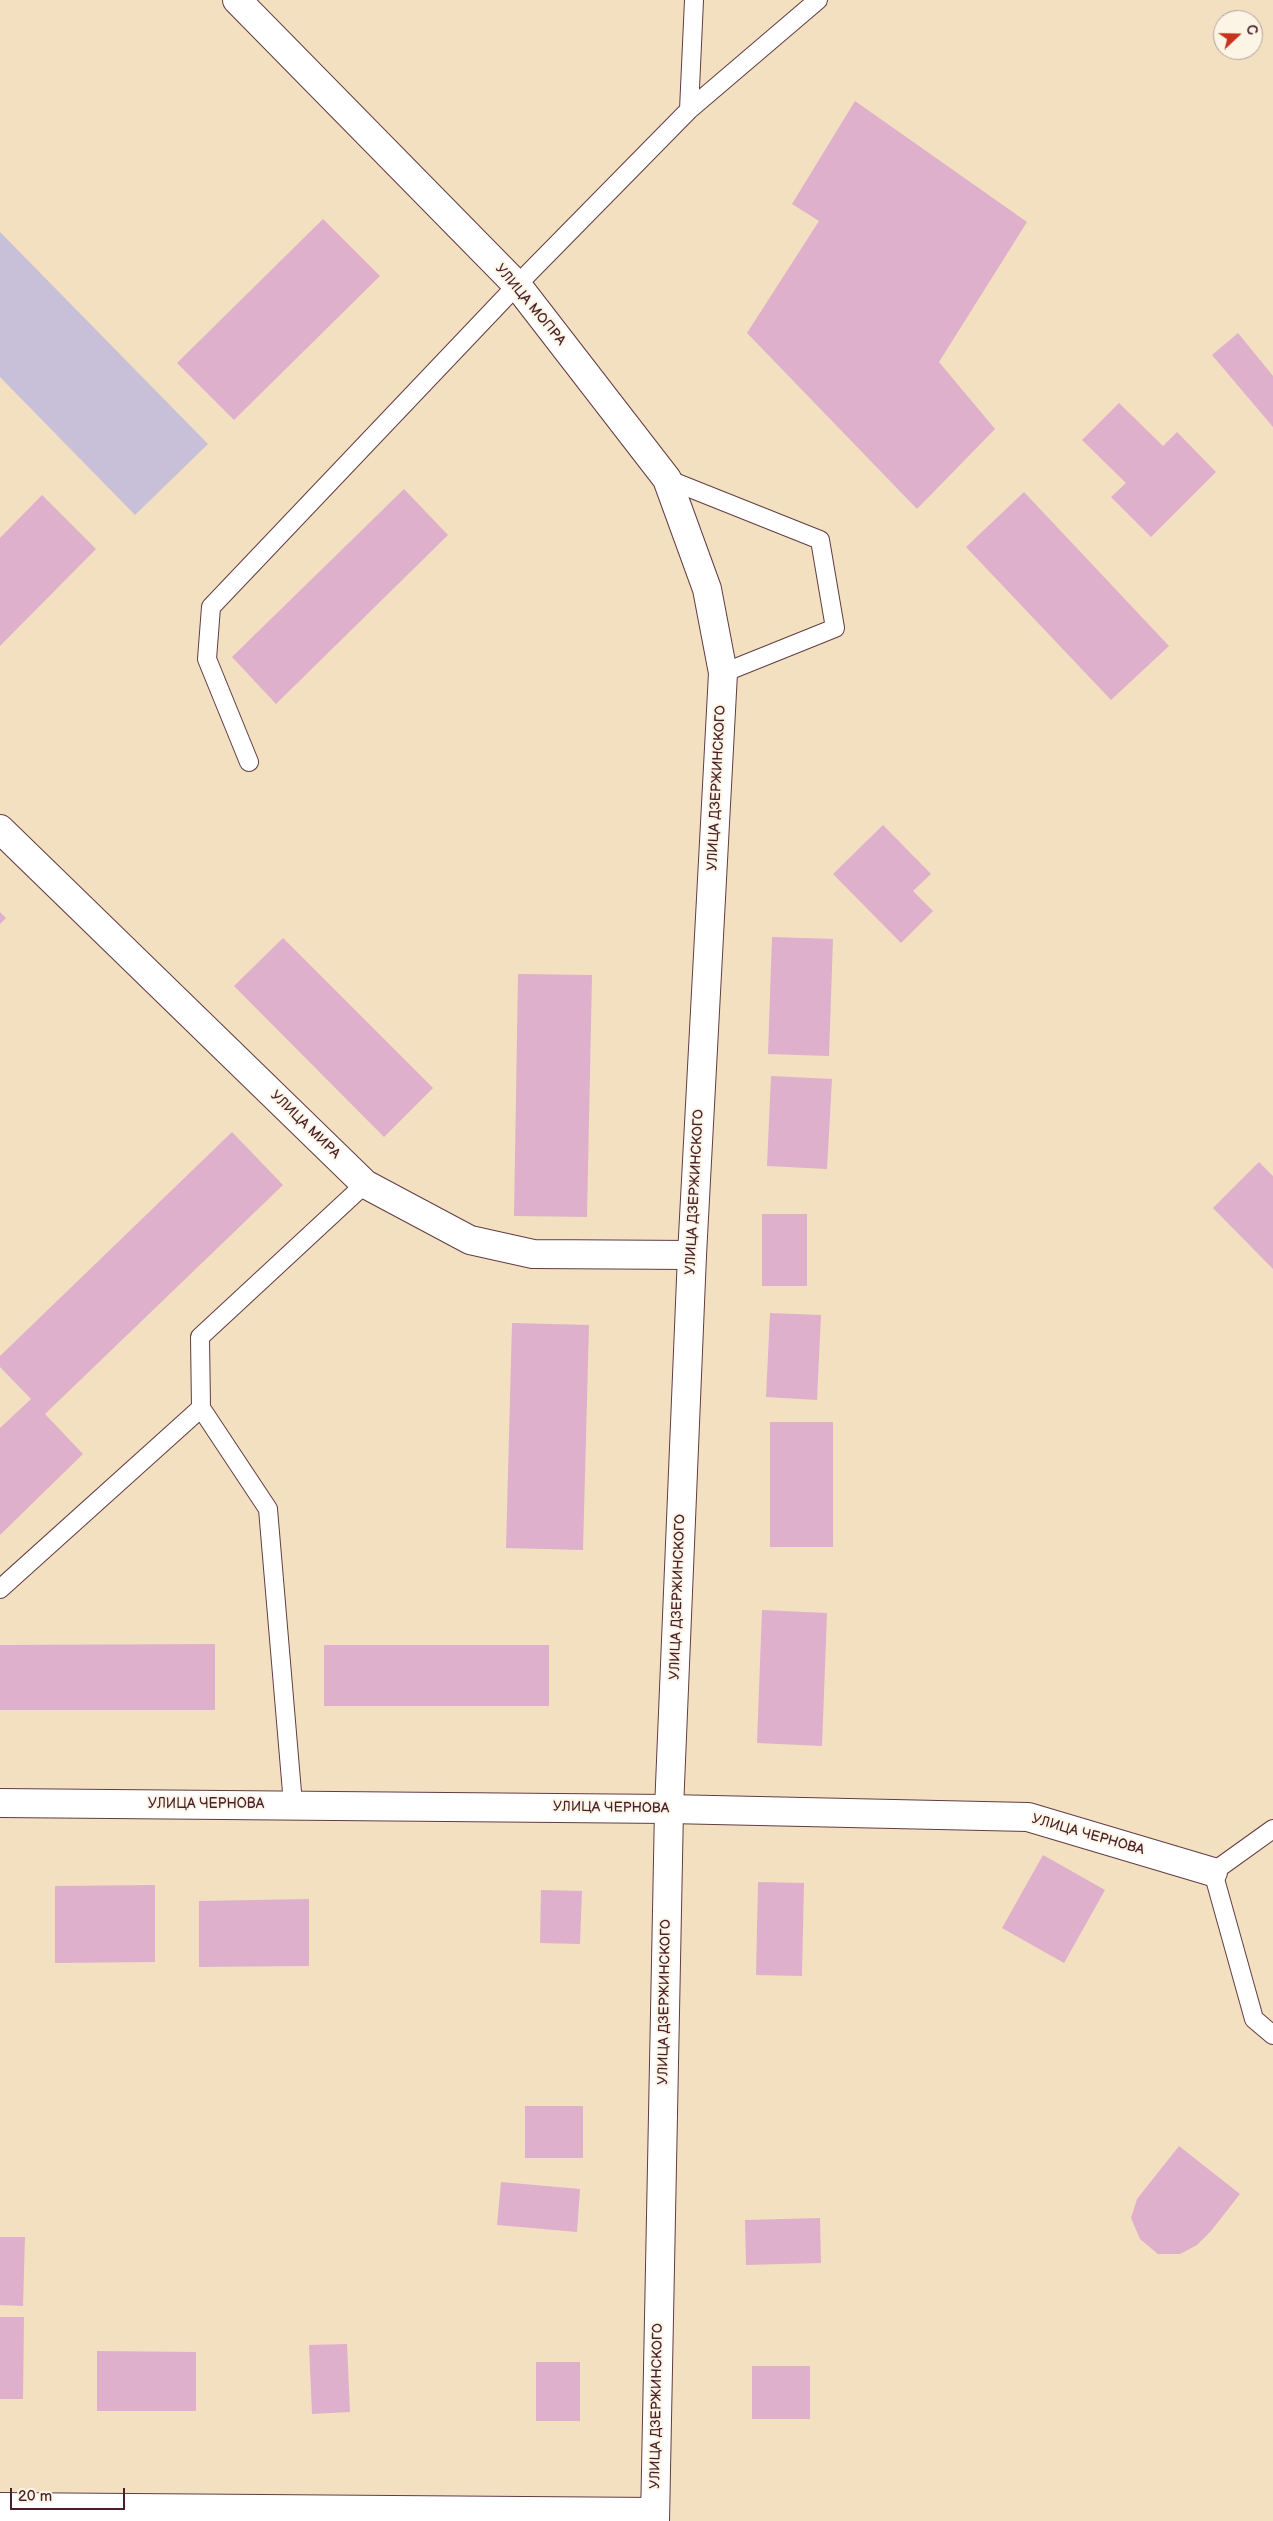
<!DOCTYPE html>
<html>
<head>
<meta charset="utf-8">
<style>
	body { margin:0 }
	#map { position:relative; width:1273px; height:2521px; overflow:hidden; background:#f2e0c1; font-family:"Balsamiq Sans",sans-serif }
	canvas { display:block }
	.north { position:absolute; left:1213px; top:10px; width:50px; height:50px; box-sizing:border-box; background:#fcf5e5; border:1px solid #b59f9b; border-radius:50%; rotate:69deg; font-size:14px; font-weight:700; line-height:20px; text-align:center; color:#4a1f2b }
	.north::after { content:''; display:block; margin:auto; width:18px; height:22px; background:#c8321e; clip-path:polygon(50% 0,100% 100%,50% 72%,0 100%) }
	.scale { position:absolute; left:10px; top:2488px; width:115px; height:22px; box-sizing:border-box; border:2px solid #4a1f2b; border-top:0; padding-left:6px; font-size:15px; line-height:18px; white-space:nowrap; color:#4a1f2b; -webkit-text-stroke:4px #fcf5e5; paint-order:stroke }
</style>
</head>
<body>
<div id="map">
<canvas width="1273" height="2521"></canvas>
<div class="north">С</div>
<div class="scale">20 m</div>
</div>
<script>
const context = document.querySelector('canvas').getContext('2d');
context.lineJoin = 'round';
function fill(path, color) {
  context.fillStyle = color;
  context.fill(path, 'evenodd');
}
function stroke(path, color, width, dash) {
  context.strokeStyle = color;
  context.lineWidth = width;
  context.lineCap = dash ? 'butt' : 'round';
  context.setLineDash(dash || []);
  context.stroke(path);
}
function label(font, color, halo, rows, align = 'center') {
  context.font = font + ' "Balsamiq Sans",sans-serif';
  context.lineWidth = 4;
  context.setLineDash([]);
  context.textBaseline = 'middle';
  context.strokeStyle = halo;
  context.fillStyle = color;
  for (const [text, x, y, turn = 0] of rows) {
    context.save();
    context.translate(x, y);
    context.rotate((+turn || 0) * Math.PI / 180);
    context.textAlign = isNaN(turn) ? turn : align;
    if (halo) context.strokeText(text, 0, 0);
    context.fillText(text, 0, 0);
    context.restore();
  }
}
fill(new Path2D(`
	M 0,232 L 208,444 L 135,515 L 0,377 Z`), '#c8bfd8');
fill(new Path2D(`
	M 855,101 L 1027,222 L 939,362 L 995,429 L 917,509 L 747,333 L 819,221 L 792,204 Z
	M 323,219 L 380,276 L 234,420 L 177,363 Z
	M 1238,333 L 1273,376 L 1273,427 L 1212,355 Z
	M 1119,403 L 1163,446 L 1177,432 L 1216,472 L 1151,537 L 1111,497 L 1126,483 L 1082,440 Z
	M 404,489 L 448,535 L 276,704 L 232,657 Z
	M 1024,492 L 1169,646 L 1111,700 L 966,547 Z
	M 42,495 L 96,549 L 0,646 L 0,538 Z
	M 883,825 L 931,874 L 913,891 L 933,911 L 901,943 L 833,874 Z
	M 0,912 L 6,918 L 0,924 Z
	M 772,937 L 833,939 L 829,1056 L 768,1054 Z
	M 283,938 L 433,1088 L 384,1137 L 234,986 Z
	M 518,974 L 592,975 L 587,1217 L 514,1216 Z
	M 771,1076 L 832,1079 L 827,1169 L 767,1166 Z
	M 232,1132 L 283,1185 L 45,1414 L 83,1454 L 0,1535 L 0,1428 L 31,1399 L 0,1367 L 0,1356 Z
	M 1259,1162 L 1273,1176 L 1273,1269 L 1213,1208 Z
	M 762,1214 L 807,1214 L 807,1286 L 762,1286 Z
	M 770,1313 L 821,1315 L 817,1400 L 766,1397 Z
	M 512,1323 L 589,1325 L 583,1550 L 506,1548 Z
	M 770,1422 L 833,1422 L 833,1547 L 770,1547 Z
	M 762,1610 L 827,1613 L 822,1746 L 757,1743 Z
	M 215,1644 L 215,1710 L 0,1710 L 0,1645 Z
	M 324,1645 L 549,1645 L 549,1706 L 324,1706 Z
	M 1043,1855 L 1105,1890 L 1064,1963 L 1002,1928 Z
	M 758,1882 L 804,1883 L 802,1976 L 756,1975 Z
	M 155,1885 L 155,1962 L 55,1963 L 55,1886 Z
	M 541,1890 L 582,1891 L 580,1944 L 540,1943 Z
	M 309,1899 L 309,1966 L 199,1967 L 199,1901 Z
	M 525,2106 L 583,2106 L 583,2158 L 525,2158 Z
	M 1179,2146 L 1240,2194 L 1211,2231 L 1197,2245 L 1180,2254 L 1158,2254 L 1140,2239 L 1131,2218 L 1137,2199 Z
	M 501,2182 L 580,2189 L 577,2232 L 497,2225 Z
	M 820,2218 L 821,2263 L 746,2265 L 745,2220 Z
	M 0,2237 L 25,2237 L 23,2306 L 0,2305 Z
	M 0,2317 L 24,2317 L 23,2399 L 0,2399 Z
	M 347,2344 L 350,2412 L 312,2414 L 309,2345 Z
	M 97,2351 L 196,2352 L 196,2411 L 97,2411 Z
	M 536,2362 L 580,2362 L 580,2421 L 536,2421 Z
	M 752,2366 L 810,2366 L 810,2419 L 752,2419 Z`), '#deb0cc');
const service = new Path2D(`
	M 689,110 L 818,0
	M 667,479 L 820,540 L 835,628 L 723,673
	M 249,762 L 207,659 L 211,607 L 517,285 L 689,110 L 694,0
	M 201,1408 L 268,1509 L 293,1804
	M 0,1589 L 201,1408 L 200,1337 L 365,1184
	M 1273,1829 L 1213,1872 L 1254,2019 L 1273,2035`);
const minor = new Path2D(`
	M 0,829 L 365,1184 L 470,1240 L 533,1254 L 692,1255
	M 0,1803 L 669,1809 L 1028,1817 L 1213,1872`);
const tertiary = new Path2D(`
	M 237,0 L 517,285 L 667,479 L 707,589 L 723,673 L 692,1255 L 669,1809 L 655,2521
	M 0,2507 L 655,2512`);
stroke(service, '#633c42', 20);
stroke(minor, '#633c42', 30);
stroke(tertiary, '#633c42', 30);
stroke(service, '#fff', 18);
stroke(minor, '#fff', 28);
stroke(tertiary, '#fff', 28);
label('14px', '#4a1f2b', '#fcf5e5', [
	["УЛИЦА МОПРА",530,305,50],
	["УЛИЦА ДЗЕРЖИНСКОГО",717,788,-87],
	["УЛИЦА МИРА",305,1125,44],
	["УЛИЦА ДЗЕРЖИНСКОГО",695,1192,-87],
	["УЛИЦА ДЗЕРЖИНСКОГО",678,1597,-88],
	["УЛИЦА ЧЕРНОВА",206,1804],
	["УЛИЦА ЧЕРНОВА",611,1808,1],
	["УЛИЦА ЧЕРНОВА",1088,1835,16],
	["УЛИЦА ДЗЕРЖИНСКОГО",665,2002,-89],
	["УЛИЦА ДЗЕРЖИНСКОГО",657,2406,-89]
]);
</script>
</body>
</html>
